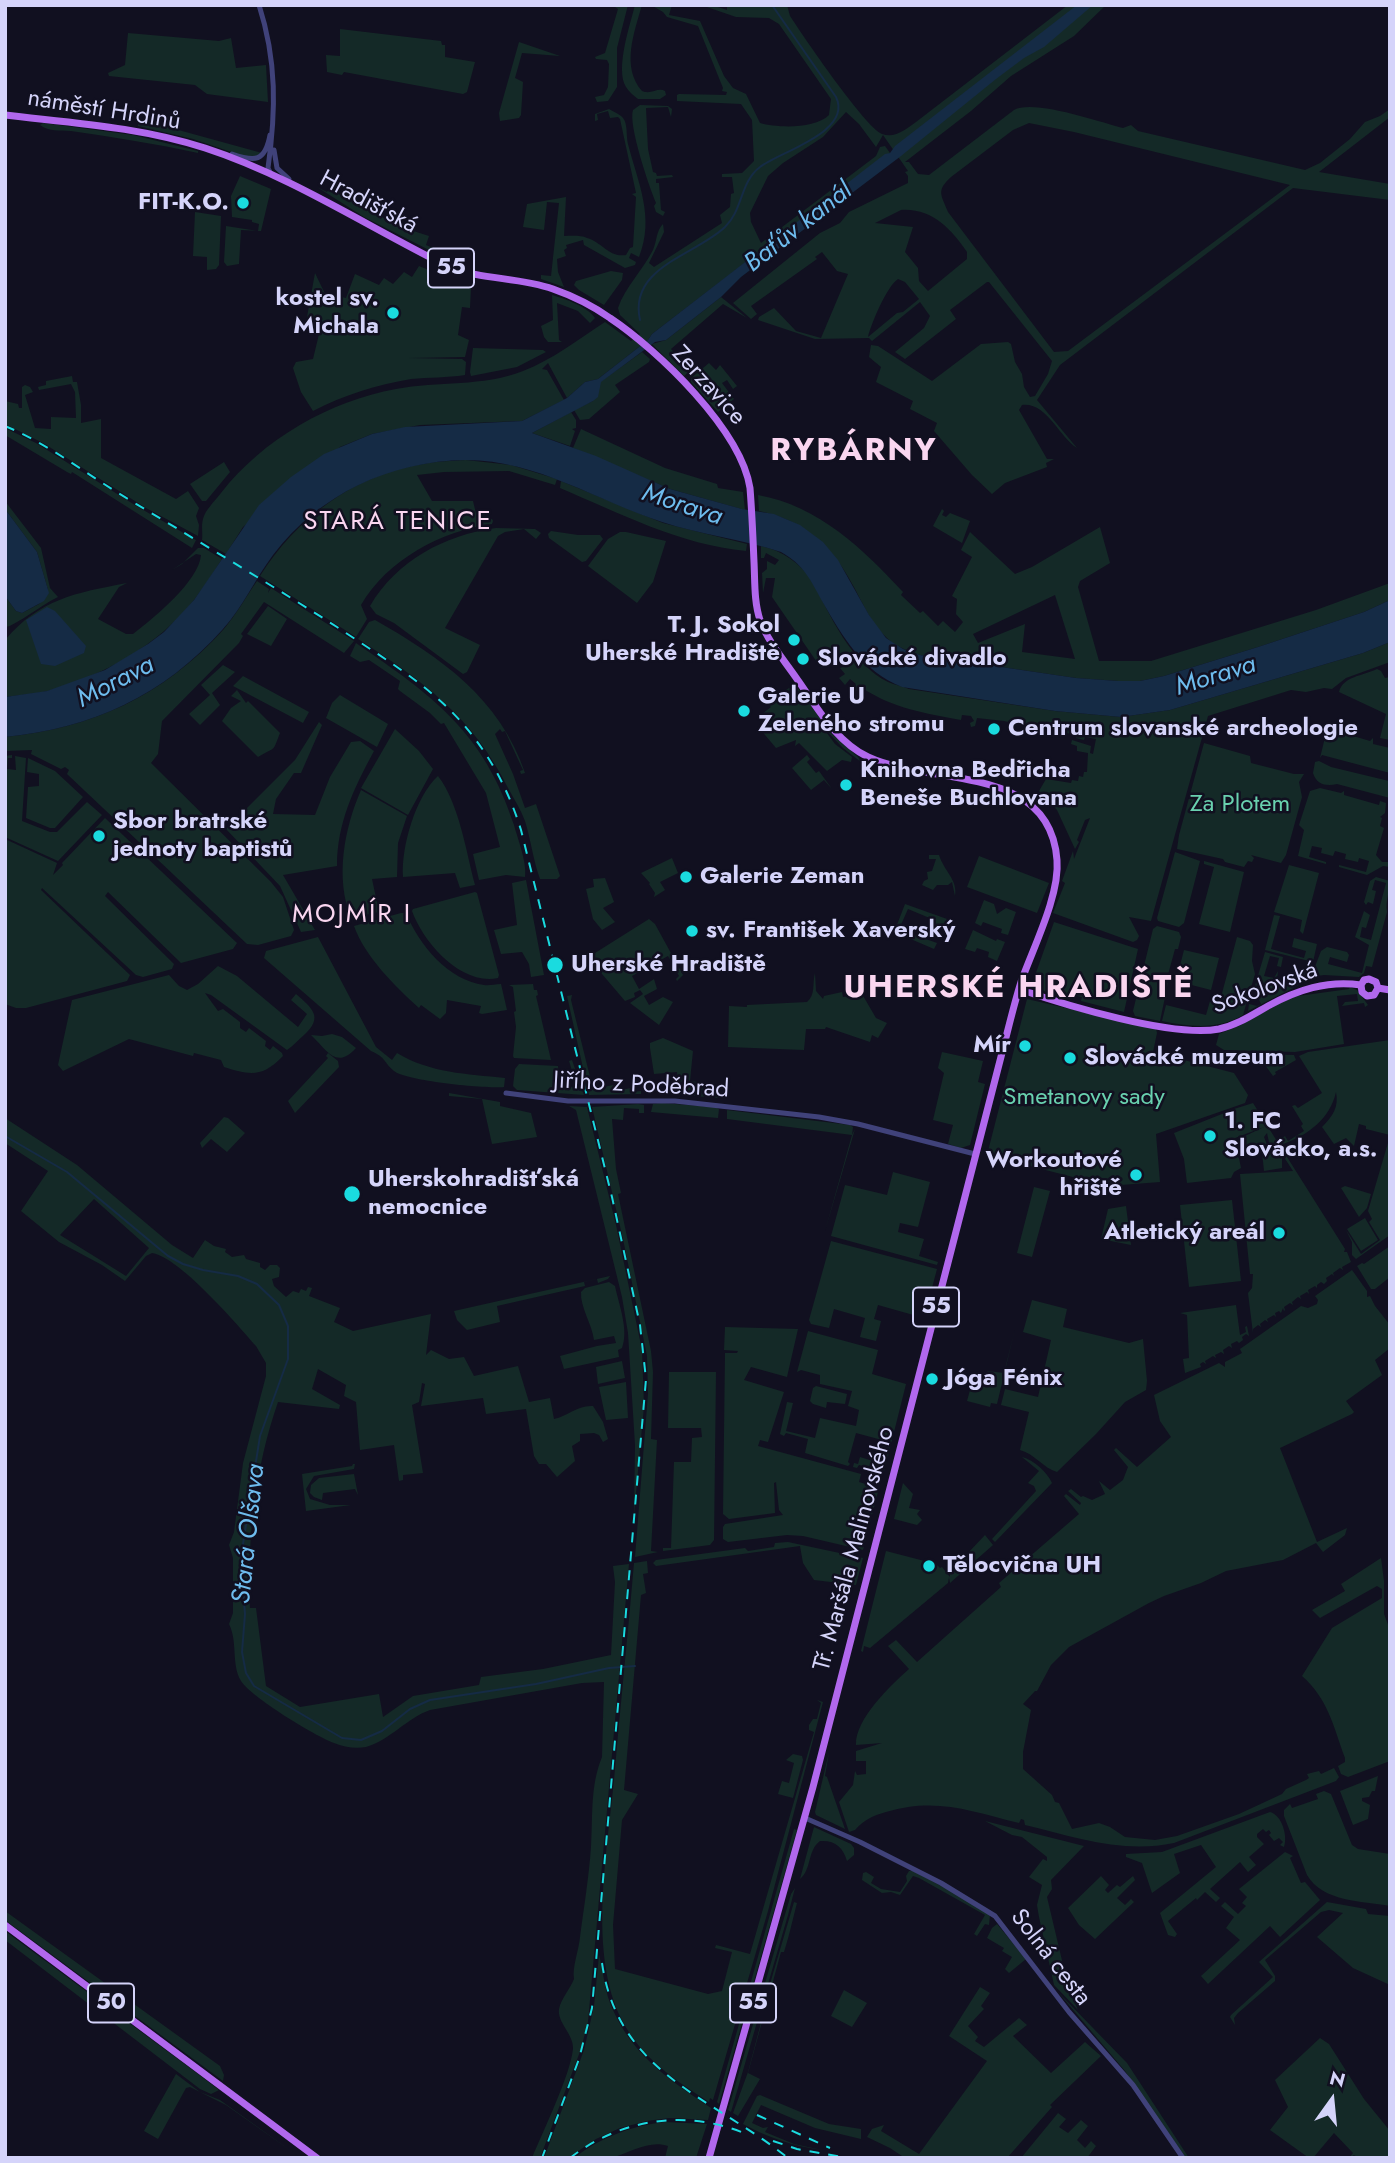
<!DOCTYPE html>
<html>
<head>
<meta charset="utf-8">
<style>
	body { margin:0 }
	#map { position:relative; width:1395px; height:2163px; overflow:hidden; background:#111020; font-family:Jost,sans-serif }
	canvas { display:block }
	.frame { position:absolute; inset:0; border:7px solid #d5d4fa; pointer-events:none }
	.north { position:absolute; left:1297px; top:2065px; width:70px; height:70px; -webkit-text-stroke:5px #111020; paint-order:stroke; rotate:15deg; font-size:19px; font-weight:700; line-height:28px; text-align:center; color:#d5d4fa }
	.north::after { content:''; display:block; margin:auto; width:24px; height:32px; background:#d5d4fa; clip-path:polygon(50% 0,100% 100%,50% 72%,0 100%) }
</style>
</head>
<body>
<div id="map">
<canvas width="1395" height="2163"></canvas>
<div class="frame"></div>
<div class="north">N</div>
</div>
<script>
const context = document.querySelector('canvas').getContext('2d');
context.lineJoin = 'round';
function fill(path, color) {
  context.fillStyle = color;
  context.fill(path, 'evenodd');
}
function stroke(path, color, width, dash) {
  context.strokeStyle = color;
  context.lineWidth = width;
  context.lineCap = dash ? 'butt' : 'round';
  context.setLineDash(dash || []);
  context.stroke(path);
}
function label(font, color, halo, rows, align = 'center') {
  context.font = font + ' Jost,sans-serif';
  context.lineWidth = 5;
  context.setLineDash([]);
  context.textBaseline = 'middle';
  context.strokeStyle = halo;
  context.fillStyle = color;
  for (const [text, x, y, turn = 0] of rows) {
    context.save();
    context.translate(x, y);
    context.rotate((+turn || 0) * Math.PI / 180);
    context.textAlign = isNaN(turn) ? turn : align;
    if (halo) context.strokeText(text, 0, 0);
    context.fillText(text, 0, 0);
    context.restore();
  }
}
fill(new Path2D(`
	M 617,5 L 628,5 L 617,48 L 617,87 L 608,101 L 597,102 L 595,97 L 604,95 L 608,87 L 609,64 L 607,60 L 596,59 L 595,57 L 605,53 L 618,9 L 615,7 Z
	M 635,5 L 642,5 C 634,33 621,67 642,91 C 651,95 658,87 665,91 L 666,95 L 660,99 L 638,99 C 634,96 629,92 626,87 C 615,69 630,25 635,5 Z
	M 651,5 L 672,5 L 669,15 L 700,21 L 724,76 L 733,88 L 746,94 L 760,123 C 778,128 815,129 829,115 L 831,99 L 779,24 L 769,18 L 736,17 L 701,5 L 712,5 L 727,10 L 727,7 L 722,5 L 787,5 L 790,16 C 803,36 865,127 882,134 C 895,139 906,129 916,122 L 1068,5 L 1106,5 L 1074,36 L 1011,76 L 971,111 L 905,162 L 909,162 L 918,174 L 929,175 L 1014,110 C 1034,99 1099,122 1123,128 L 1131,125 L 1138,131 L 1305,170 L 1320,163 L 1350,139 L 1365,122 L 1380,116 L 1390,109 L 1390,117 L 1319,172 L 1390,184 L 1390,200 L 1293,188 L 1060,365 L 1037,400 L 1077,448 C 1059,437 1047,402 1022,405 L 1019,410 L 1047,459 L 1054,459 L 1046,463 L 1047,467 L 1005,483 L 992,494 L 972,475 L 934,431 L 937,423 L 910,409 L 913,401 L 876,382 L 881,367 L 869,357 L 871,345 L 878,346 L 932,381 L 981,344 L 1008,342 L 1011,344 L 1015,362 L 1022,374 L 1024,387 L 1030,397 L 1035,396 L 1048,374 L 1052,361 L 989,282 L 987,282 L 950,310 L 956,319 L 905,359 L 895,352 L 924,328 L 930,316 L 920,302 L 872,341 L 869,338 L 815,339 L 758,320 L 759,317 L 774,308 L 796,331 L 821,338 L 848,274 L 837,271 L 822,252 L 815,257 L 817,259 L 751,306 L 757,314 L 751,319 L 733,303 L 820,233 L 840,223 L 849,212 L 908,183 L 908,176 L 905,172 L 908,171 L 883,135 L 876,147 L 859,124 L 846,112 L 823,137 L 783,163 L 768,176 L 750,213 L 751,222 L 761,243 L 876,156 L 880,147 L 885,146 L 890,153 L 875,163 L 652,334 L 648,340 L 598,379 L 585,382 L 567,398 L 548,363 L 542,369 L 547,370 L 564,400 L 522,421 L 420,425 L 372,434 L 340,447 L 243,527 L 226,554 L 202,540 C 203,533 201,526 203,519 C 205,510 215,501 221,493 C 263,439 330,401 396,389 C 438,381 483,387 523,371 C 552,360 579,339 605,322 L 631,341 L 640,334 L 620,315 L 618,308 C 625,287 643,270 653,250 C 657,241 656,231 663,224 L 664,232 L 649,263 L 654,267 L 722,223 L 720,215 L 730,207 L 731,194 L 734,193 L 732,177 L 722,177 L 722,174 L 742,173 L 754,161 L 752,120 L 741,104 L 677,101 L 677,95 L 679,94 L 726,95 L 727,92 L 722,91 L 723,88 L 698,26 L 667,17 L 663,12 ZM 1029,123 L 1074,132 L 1290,185 L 1068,351 L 1054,352 L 948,212 C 941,194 936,191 951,177 L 1013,130 ZM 901,210 C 932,208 951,229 967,252 L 967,259 L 928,291 L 919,281 L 918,268 L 905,252 L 913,227 L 875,223 ZM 898,279 L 905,282 L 919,299 L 903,312 L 897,313 L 868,337 C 871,324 887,286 898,279 Z
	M 340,29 L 441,41 L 442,45 L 445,45 L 445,57 L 475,62 L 467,92 L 463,94 L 344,72 L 342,75 L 327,72 L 326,55 L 340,56 Z
	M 128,33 L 219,41 L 231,38 L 236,68 L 266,65 L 268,102 L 207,94 L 195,85 L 109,76 L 108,73 L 125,65 Z
	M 519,42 L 560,56 L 522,53 L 515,78 L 523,82 L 521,115 L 519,118 L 500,121 L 499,113 Z
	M 640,105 L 668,106 L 672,109 L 671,117 L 668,107 L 646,108 L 648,149 L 653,172 L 656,173 L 657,176 L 672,175 L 673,177 L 656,179 L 656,183 L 659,183 L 661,210 L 665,212 L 663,216 L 656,212 L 654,206 L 656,203 C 649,186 628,125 633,110 Z
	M 609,109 C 612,111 620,114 623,118 C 628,124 626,137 628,144 C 638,183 655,217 639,257 L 631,253 L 629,258 L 636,262 L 635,265 L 625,268 L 584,245 L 583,240 L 566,245 L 567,248 L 564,250 L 566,256 L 557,259 L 558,272 L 564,287 L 541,279 L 541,275 L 551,276 L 559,203 L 547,202 L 544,230 L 523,227 L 527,204 L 566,197 L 564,236 C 571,236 581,235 587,238 C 602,242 609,258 626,255 L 630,248 L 633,247 L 636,197 L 632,194 L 636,193 L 620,119 L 618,117 L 610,118 L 608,111 L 597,114 L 598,120 L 595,121 L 595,114 Z
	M 138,120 L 153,123 L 262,153 L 258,157 L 246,157 L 193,139 L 138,126 Z
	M 43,123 L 133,135 L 198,151 L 198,153 C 156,144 114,137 71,131 C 60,130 49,132 40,125 Z
	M 240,176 L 271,189 L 261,231 L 241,230 L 239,264 L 227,266 L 224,262 L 226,226 L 258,231 L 259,224 L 252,222 L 252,220 L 232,217 L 231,196 Z
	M 317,187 L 327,192 L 329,189 L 401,227 L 429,236 L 426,245 L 433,248 L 429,250 L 364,217 Z
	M 195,212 L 221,216 L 219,265 L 216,269 L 207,270 L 207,257 L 193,256 Z
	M 419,266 L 471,287 L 470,308 L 462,307 L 458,335 L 469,340 L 465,357 L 409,358 L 462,359 L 466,362 L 465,375 C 447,378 429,377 411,379 C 376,385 344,395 313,411 L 301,392 L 293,368 L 296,362 L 313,359 L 320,330 L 314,326 L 307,317 L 315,273 L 327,298 L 329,294 L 346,298 L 355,274 L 379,285 L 384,278 L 393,284 L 404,272 L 412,277 Z
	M 611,271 L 623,273 L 622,280 L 604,305 L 579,290 L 574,285 L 576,281 Z
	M 552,295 C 565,299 587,306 595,318 L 590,323 L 578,311 L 557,303 L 559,340 L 562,342 L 548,342 L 544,337 L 541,326 L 553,320 Z
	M 721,297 L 747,318 L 723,304 L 671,349 L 690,371 L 684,376 L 652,344 L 666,340 Z
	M 473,348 L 543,350 L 546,352 L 517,367 L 471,376 L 470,372 Z
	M 642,352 L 650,359 L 649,362 L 615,385 L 620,392 L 589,419 L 580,420 L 574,410 L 593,401 L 600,382 Z
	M 709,363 L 716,370 L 720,365 L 737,386 L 733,389 L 727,380 L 722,383 L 734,399 L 718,412 L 691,382 L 691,378 Z
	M 72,376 L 73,382 L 77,382 L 81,405 L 81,423 L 101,419 L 101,458 L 176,499 L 188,491 L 199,508 L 196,516 L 199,525 L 198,536 L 146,508 L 43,443 L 5,424 L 5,401 L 18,404 L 19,408 L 22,408 L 22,387 L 25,385 L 30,387 L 33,392 L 25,395 L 35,428 L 51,429 L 51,417 L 76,418 L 75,392 L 71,384 L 39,390 L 38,387 L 46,385 L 46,381 Z
	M 571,412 L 576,420 L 576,428 L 572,429 L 575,431 L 570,446 L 532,433 Z
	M 5,428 L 36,443 L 138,507 L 196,540 L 192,548 L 72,472 L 71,474 L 67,472 L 5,435 Z
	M 581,429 L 665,468 L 717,484 L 718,488 L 743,492 L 745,510 L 670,489 L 573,448 Z
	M 466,460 L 511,465 L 557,479 L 555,485 L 509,471 L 444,472 L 417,475 L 432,501 L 473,501 L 478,522 L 492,519 L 493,521 L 492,524 C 441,531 387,560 361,605 L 367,619 L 356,637 L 260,576 C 296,519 354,474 423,464 C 437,461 451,461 466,460 Z
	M 224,462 L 230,472 L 206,501 L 202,501 L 190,484 Z
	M 561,481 L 663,523 L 747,544 L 746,551 C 681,545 619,513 560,488 Z
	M 758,495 C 819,506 863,549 903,592 L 901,595 L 920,613 L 923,611 L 938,626 L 943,621 L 955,632 L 963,622 L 956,614 L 957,599 L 952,596 L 972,557 L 961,550 L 970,532 L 1015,574 L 1032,567 L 1100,527 L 1110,563 L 1080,581 L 1078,587 L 1099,661 L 1151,661 L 1316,610 L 1390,583 L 1390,600 L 1364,612 L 1258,647 L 1164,676 L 1140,681 L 1118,681 L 1076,678 L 920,655 C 909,651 896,647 887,638 C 872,625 864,606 855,589 C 834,548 805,520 759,511 ZM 1055,595 L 1075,659 L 1022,652 L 1025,624 L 978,643 L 973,634 Z
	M 5,501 L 41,548 L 50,588 L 58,597 C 46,602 15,626 6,627 L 5,596 L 16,611 L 22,613 L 39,604 L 48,590 L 37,552 L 5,509 Z
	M 942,509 L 944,511 L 942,515 L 946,517 L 950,513 L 970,521 L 962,543 L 933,526 Z
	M 496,528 L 535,529 L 541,533 L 536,539 L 524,529 L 505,532 L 498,536 L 445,628 L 480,645 L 467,672 L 463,674 L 394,623 L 376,614 L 370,606 C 397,560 445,535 496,528 Z
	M 551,531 L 578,535 L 600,535 L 603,539 L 586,561 L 582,562 L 549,538 L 548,534 Z
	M 620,532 L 626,532 L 666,541 L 653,582 L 637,603 L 588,566 L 608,539 Z
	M 761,546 C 784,551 798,563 813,580 C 828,614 853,665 888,682 C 895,685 902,686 909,689 L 1055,711 L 1121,717 L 1170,710 L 1363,653 L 1390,642 L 1390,662 L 1346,678 L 1332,689 L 1324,688 L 1306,692 L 1291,690 L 1208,716 L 1151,921 L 1129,917 L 1139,936 L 1137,940 L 1133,942 L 1053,913 L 1065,883 L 1062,881 L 1073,851 L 1074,859 L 1090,818 L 1085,820 L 1077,840 L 1079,842 L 1075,849 L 1057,810 L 1039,791 L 1046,779 L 1071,783 L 1072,780 L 1078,781 L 1079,776 L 1083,777 L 1084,772 L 1087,772 L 1088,753 L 1077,751 L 1077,746 L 1071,744 L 1072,740 L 1091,746 L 1090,753 L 1093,754 L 1096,739 L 1085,737 L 1084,740 L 1076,738 L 1076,735 L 1057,731 L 1057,728 L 1044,725 L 1034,728 L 1004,721 L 977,718 L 975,726 L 971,727 L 970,723 L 974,721 L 971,716 L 962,715 L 961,720 C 924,713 895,709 862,688 L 854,692 L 850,689 L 856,684 L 850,679 L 845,685 L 839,678 L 845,674 L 840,668 L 843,667 L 836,645 L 833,645 L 838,657 L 821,668 L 772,597 L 775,578 L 766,578 L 763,593 L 762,573 L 767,569 L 767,561 L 775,565 L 779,560 L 766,553 L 764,558 L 761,558 Z
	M 198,548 L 204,548 L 222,559 C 213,573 204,587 194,600 C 157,646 105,675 48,691 C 35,694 19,695 5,697 L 5,640 C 40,599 75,593 127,583 L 119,587 L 98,619 L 126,634 L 133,634 C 154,618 199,581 201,555 L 196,554 L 172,570 L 182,564 Z
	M 257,581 L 269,589 L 268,593 L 271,588 L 354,641 L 344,653 L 264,602 L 241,634 L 243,636 L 239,643 L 162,721 L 158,754 L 151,763 L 271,882 L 283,897 L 294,930 L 291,936 L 258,945 L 247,944 L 67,774 L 69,770 L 65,767 L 61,769 L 31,754 L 32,750 L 5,751 L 5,737 C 93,728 163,696 223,630 C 236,615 246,597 257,581 Z
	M 268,606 L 287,619 L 271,646 L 247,634 Z
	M 375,620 C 440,657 500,698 525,773 L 521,774 L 520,771 L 523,770 L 505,731 L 502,732 L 500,729 L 495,734 L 513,774 L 525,808 L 536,804 L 560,876 L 557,879 L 540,879 C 533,860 531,840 525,821 C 521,810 514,799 508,788 C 473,717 423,681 358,639 L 369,622 Z
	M 356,643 C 433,696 484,732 514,825 C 518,840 527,862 525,877 L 506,875 L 479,880 L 473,854 L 500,847 L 486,793 L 444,723 L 441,724 L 430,713 L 400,691 L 398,689 L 400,681 L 369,660 L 360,662 L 350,656 Z
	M 223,665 L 235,672 L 212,693 L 220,705 L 200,725 L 189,714 L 210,695 L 201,685 Z
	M 1377,669 L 1381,671 L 1385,678 L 1390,677 L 1390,740 L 1380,738 L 1386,714 L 1339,692 C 1343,676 1363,676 1377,669 Z
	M 243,676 L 309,712 L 303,723 L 233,686 Z
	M 795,684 L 830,732 L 858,757 L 861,762 L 843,748 L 821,725 L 835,744 L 852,757 L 851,762 L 842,760 L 827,771 L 799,743 L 795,746 L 796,740 L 776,748 L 760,729 L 768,720 L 762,714 L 771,707 L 766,702 L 772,705 L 779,699 L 777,696 Z
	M 237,690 L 246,703 L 248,701 L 280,733 C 272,754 276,746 258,757 L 222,721 L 231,708 L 241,701 L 231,696 Z
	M 340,695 L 388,724 L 377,747 L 326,718 L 332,703 Z
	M 319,722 L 322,725 L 301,773 L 294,773 L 276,799 L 273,814 L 315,815 L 330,777 L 351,742 L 360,741 L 374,751 C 354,788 337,823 337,866 L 283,875 L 315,930 L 301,932 L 280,886 L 226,829 L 295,760 Z
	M 1328,725 L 1343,733 L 1370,741 L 1373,738 L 1373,744 L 1390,748 L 1390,773 L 1322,755 L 1320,758 Z
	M 395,729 L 419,751 L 433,769 L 408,815 L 361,788 Z
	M 1204,743 L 1250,756 L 1251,763 L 1294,774 L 1304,774 L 1299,782 L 1302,797 L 1286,855 L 1281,863 L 1251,855 L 1254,858 L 1252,862 L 1248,861 L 1244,867 L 1225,862 L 1223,859 L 1177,849 L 1179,835 Z
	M 12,755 L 12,758 L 8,758 L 7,769 L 16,770 L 15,756 L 26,758 L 22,821 L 50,832 L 57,832 L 87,802 L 102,815 L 58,861 L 5,837 L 5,756 Z
	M 807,755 L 810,759 L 807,762 L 816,773 L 819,771 L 832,789 L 824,780 L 811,790 L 792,768 Z
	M 28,758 L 55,771 L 83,797 L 55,828 L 50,828 L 26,818 L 28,787 L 39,786 L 39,774 L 27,772 Z
	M 1319,761 L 1331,767 L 1389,781 L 1390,798 L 1337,784 C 1328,786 1317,786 1313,773 L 1315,762 Z
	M 438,776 C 459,803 466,851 475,885 L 460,888 L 455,873 L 403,877 C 401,846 416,796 438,776 Z
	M 1320,788 L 1341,793 L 1344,791 L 1344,795 L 1379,805 L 1380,801 L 1386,803 L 1385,813 L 1380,817 L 1382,818 L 1380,826 L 1384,828 L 1376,855 L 1382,862 L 1390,862 L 1390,867 L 1383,866 L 1367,875 L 1339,867 L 1339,865 L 1366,872 L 1369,861 L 1359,858 L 1358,862 L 1345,859 L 1346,854 L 1335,851 L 1333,856 L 1321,853 L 1322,848 L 1312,846 L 1309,857 L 1326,862 L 1326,864 L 1298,856 L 1304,830 L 1299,825 L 1310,791 Z
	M 361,790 L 407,816 L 398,843 L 397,877 L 372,879 L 379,912 L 351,918 C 335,878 344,829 361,790 Z
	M 105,818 L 237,943 L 233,949 L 181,963 L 108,892 L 105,896 L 174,964 L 172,969 L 143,977 L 136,975 L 42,888 L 41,890 L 130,975 L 127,981 L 26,1008 L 16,1008 L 5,1004 L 5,839 L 57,863 L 53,875 L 63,865 L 62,863 Z
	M 1175,852 L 1200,861 L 1184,923 L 1179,927 L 1158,921 L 1157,918 Z
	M 929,855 L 939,855 C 944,871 958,880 955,896 L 952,882 L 948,885 L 937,885 L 933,890 L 922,885 L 924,881 L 928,879 L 927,872 L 932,871 L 936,859 L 929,859 Z
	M 979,856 L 1049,883 L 1037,913 L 967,887 Z
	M 672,858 L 678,873 L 660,882 L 665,890 L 654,897 L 655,893 L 649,884 L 650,883 L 641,873 Z
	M 1204,861 L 1244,872 L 1230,932 L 1199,924 L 1214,867 L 1204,864 Z
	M 1289,865 L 1319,873 L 1303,934 L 1300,931 L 1302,920 L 1274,912 Z
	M 1376,877 L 1390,881 C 1390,892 1385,901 1387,912 L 1372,967 L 1366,966 L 1364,973 L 1359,977 L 1324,975 L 1311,977 L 1321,951 L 1327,947 L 1347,952 L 1349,955 L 1347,962 L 1330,957 L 1328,964 L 1362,973 L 1369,945 L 1355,937 L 1364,911 L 1370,915 L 1366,928 L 1362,927 L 1360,937 L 1371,940 L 1386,883 L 1375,880 L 1372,890 L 1376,891 L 1373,904 L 1368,902 L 1366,905 L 1364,902 L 1370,881 Z
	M 605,878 L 614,902 L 603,908 L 615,922 L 602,930 L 593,919 L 586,889 L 594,887 L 593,879 Z
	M 526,880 L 544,975 L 531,977 L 529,964 L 522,952 L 501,954 L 494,930 L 517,925 L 512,883 Z
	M 475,892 L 477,893 L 499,975 L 498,978 C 461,986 423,942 412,911 L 413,909 Z
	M 984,900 L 994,904 L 997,914 L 1006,908 L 1016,912 L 1008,935 L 1001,933 L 1002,929 L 983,922 L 981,926 L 975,923 Z
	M 905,904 L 947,919 L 944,927 L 931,922 L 932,919 L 908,909 L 900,927 L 909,933 L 937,943 L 934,949 L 899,934 L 900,932 L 895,930 Z
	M 401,913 L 406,913 C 419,945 448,980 484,985 C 489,986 495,984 501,984 L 507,1010 L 482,1014 L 479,1013 L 481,1006 L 447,1000 L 446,1013 L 440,1019 L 421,1005 L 419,1008 C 395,986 365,957 354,926 Z
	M 1274,915 L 1280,916 L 1271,949 L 1304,958 L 1306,951 L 1292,947 L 1294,938 L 1317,944 L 1313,962 L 1265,950 Z
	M 649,919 L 655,924 L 683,975 L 677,981 L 676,979 L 679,976 L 668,956 L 632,976 L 639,989 L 654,979 L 657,989 L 644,996 L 649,1005 L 663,997 L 673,1002 L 659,1025 L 630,1003 L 643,994 L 640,990 L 634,993 L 635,997 L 625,1001 L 602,974 L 593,959 L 595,953 Z
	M 1054,922 L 1138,949 L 1124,1012 L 1081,1001 L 1082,997 L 1068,994 L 1067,997 L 1036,989 L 1037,985 L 1032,984 Z
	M 1157,926 L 1179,932 L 1181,937 L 1178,949 L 1175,949 L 1166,982 L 1168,983 L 1160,1021 L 1135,1016 L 1133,1011 L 1153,929 Z
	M 973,930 L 996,941 L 997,939 L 1005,942 L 997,961 L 988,957 L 989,952 L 977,948 L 975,952 L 965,949 Z
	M 318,937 L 376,1047 L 392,1060 L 397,1053 C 430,1073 467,1074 505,1078 L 504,1087 C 487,1089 406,1081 394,1071 C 383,1062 387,1058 371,1051 L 264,958 L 266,951 Z
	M 1237,937 L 1250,941 L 1253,945 L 1252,961 L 1255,974 L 1243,1015 C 1218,1030 1190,1027 1162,1021 L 1166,1005 L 1206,1015 L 1210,1001 L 1214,1005 L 1217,997 L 1222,1000 L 1221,997 Z
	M 1184,950 L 1219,958 L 1211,990 L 1176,981 Z
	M 1265,952 L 1283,957 L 1281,967 L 1277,966 L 1279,958 L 1270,956 L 1264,976 L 1274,978 L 1278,971 L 1277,980 L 1273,982 L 1277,987 L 1293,980 L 1292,976 L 1311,968 L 1308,978 L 1299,985 L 1248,1011 L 1249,1004 L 1257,1006 L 1261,1004 L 1254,989 Z
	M 218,966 L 237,976 L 298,1027 L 307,1014 L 291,1000 L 296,994 C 312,1008 324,1017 304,1035 C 298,1040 293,1046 287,1050 L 211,995 L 205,993 L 218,1011 L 223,1009 L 240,1022 L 240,1028 L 246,1032 L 249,1028 L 266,1041 L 265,1046 L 270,1050 L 273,1046 L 282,1053 L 283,1056 C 262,1078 250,1075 224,1067 L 221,1060 L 194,1053 L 193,1056 L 129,1039 L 63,1071 L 58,1065 L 72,1000 L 169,975 L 179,986 L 187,990 L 198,984 Z
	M 815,973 L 816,991 L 823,999 L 824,996 L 842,992 L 843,997 L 862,994 L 876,1018 L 887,1023 L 878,1038 L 872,1035 L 870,1042 L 826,1027 L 825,1029 L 806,1029 L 804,1050 L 728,1047 L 729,1006 L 747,1007 L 747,1005 L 807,1002 C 816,994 812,984 815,973 Z
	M 533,984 L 534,990 L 537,990 L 538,995 L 536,996 L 551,1060 L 514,1058 L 513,1056 L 516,1027 L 514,1012 L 516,1011 L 513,987 L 509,985 Z
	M 1350,987 L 1357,990 L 1368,1005 L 1365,1007 L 1364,1003 L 1342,1006 L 1345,1002 L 1358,1001 L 1357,994 L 1337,996 L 1344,1044 L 1295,1052 L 1224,1050 L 1216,1045 L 1219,1034 L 1241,1025 L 1291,997 L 1349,989 Z
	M 572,995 L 571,1000 L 593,1089 L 619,1084 L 621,1090 L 631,1088 L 632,1092 L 641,1091 L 641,1094 L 589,1095 L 567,996 Z
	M 1027,999 L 1156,1029 L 1157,1033 L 1153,1052 L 1234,1073 L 1248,1095 L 1245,1103 L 1156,1134 L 1160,1182 L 1108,1186 L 987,1155 Z
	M 332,1034 L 342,1037 L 356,1048 C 336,1070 327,1050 311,1035 L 322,1036 Z
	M 663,1038 L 693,1051 L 690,1081 L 698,1082 L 698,1087 C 706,1089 712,1086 718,1086 L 718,1098 L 672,1094 L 673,1086 L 678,1086 L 677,1072 L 654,1074 L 650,1048 L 650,1043 Z
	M 1390,1040 L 1390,1135 L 1366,1129 L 1366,1126 L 1359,1124 L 1354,1146 L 1346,1138 L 1334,1144 L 1322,1127 C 1333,1116 1339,1107 1336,1092 C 1330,1119 1308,1135 1283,1144 L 1280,1140 L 1285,1136 L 1288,1141 L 1304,1131 L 1301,1126 L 1303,1124 L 1292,1106 L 1295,1105 L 1298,1108 L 1322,1093 L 1299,1056 L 1308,1052 Z
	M 942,1052 L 983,1061 L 978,1082 L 985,1084 L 970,1145 L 961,1148 L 948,1144 L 953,1125 L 933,1120 L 944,1073 L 938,1068 Z
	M 328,1053 L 338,1061 L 339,1067 L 295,1113 L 288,1101 L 328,1058 L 326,1056 Z
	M 1246,1054 L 1294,1055 L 1296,1060 L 1275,1072 L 1276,1074 L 1273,1076 L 1265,1065 L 1260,1064 L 1261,1061 L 1245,1057 Z
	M 572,1060 L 584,1095 L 517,1090 L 513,1086 L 515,1069 L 519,1064 L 558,1066 L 560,1088 L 574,1087 L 576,1083 L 569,1061 Z
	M 449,1093 L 500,1102 L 500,1106 L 531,1113 L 537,1137 L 492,1144 L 482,1099 L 449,1096 Z
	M 662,1103 L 714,1107 L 719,1109 L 718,1118 L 651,1112 L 653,1104 Z
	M 1253,1103 L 1280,1146 L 1270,1147 L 1267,1133 L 1264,1137 L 1268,1147 L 1260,1151 L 1260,1155 L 1241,1157 L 1245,1136 L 1264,1127 L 1235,1138 L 1241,1168 L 1234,1172 L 1231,1178 L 1187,1183 L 1184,1159 L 1174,1133 L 1232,1110 L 1234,1113 L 1234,1109 Z
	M 638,1104 L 644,1105 L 644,1113 L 639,1113 L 639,1109 L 624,1108 L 623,1120 L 612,1119 L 616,1169 L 621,1193 L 618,1194 L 651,1351 L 653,1372 L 651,1439 L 657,1440 L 651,1551 L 658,1552 L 635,1557 L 648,1394 L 647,1356 L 623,1239 L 592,1107 Z
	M 569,1106 L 587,1107 L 616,1225 L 642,1350 L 644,1406 L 634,1515 L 635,1445 L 628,1333 L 622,1297 L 576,1110 Z
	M 727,1110 L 850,1125 L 853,1127 L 852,1135 L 855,1129 L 825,1231 L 852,1135 L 727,1119 Z
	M 224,1117 L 228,1118 L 245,1133 L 227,1152 L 211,1139 L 202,1148 L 200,1143 Z
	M 5,1118 L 77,1165 L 172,1245 L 193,1258 L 205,1240 L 214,1246 L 226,1249 L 225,1252 L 232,1257 L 244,1255 L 246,1259 L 260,1263 L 260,1267 L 265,1270 L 270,1265 L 277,1265 L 280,1268 L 279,1277 L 272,1279 L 274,1286 L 286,1297 L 293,1291 L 299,1293 L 301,1289 L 306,1291 L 308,1287 L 312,1288 L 309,1296 L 340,1308 L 334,1322 L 353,1331 L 431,1314 L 426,1355 L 431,1350 L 449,1359 L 464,1357 L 474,1376 L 518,1366 L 529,1402 L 550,1398 L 554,1419 C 568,1416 577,1405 593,1406 L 603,1422 L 608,1439 L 603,1442 L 599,1435 L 594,1433 L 580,1434 L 580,1441 L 572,1446 L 575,1461 L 557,1477 L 546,1464 L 539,1464 L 534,1456 L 526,1409 L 486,1414 L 483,1398 L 421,1406 L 425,1384 L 422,1383 L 419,1402 L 412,1405 L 423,1473 L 403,1475 L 403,1480 L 399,1481 L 394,1445 L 360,1450 L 356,1402 L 344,1396 L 346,1385 L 318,1369 L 312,1389 L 340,1405 L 339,1409 L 278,1402 C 255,1468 247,1539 250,1608 L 256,1608 L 266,1686 L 300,1707 L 379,1694 L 383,1717 L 413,1696 L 479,1685 L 481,1677 L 543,1669 L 611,1655 L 615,1582 L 613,1566 L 629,1564 L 588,2022 L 581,2049 L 540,2158 L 532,2158 C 543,2131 570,2076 573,2049 C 574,2034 557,2023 559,2009 C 561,1999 570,1989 574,1979 C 572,1967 579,1950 580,1937 C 584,1907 589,1876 591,1847 C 593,1816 590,1786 602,1757 L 604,1682 L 582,1683 L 430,1710 C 407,1718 390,1740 366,1747 C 355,1749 344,1747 334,1743 C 315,1736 251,1697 241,1681 C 231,1664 238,1642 229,1624 L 233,1613 L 233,1558 L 229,1545 L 234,1532 L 243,1463 L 266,1376 L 266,1363 L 256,1346 C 236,1323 179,1257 152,1253 L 146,1256 L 125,1281 L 102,1265 L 59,1242 L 21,1211 L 48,1171 L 5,1143 ZM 94,1199 L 149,1248 L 126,1276 L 60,1235 Z
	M 1390,1136 L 1390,1235 L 1356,1259 L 1352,1255 L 1352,1242 L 1346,1230 L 1361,1254 L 1380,1240 L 1369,1222 L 1372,1219 L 1368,1211 Z
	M 1282,1149 L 1345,1249 L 1344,1252 L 1347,1252 L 1351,1262 L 1342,1267 L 1343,1270 L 1340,1268 L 1333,1273 L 1334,1276 L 1332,1274 L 1326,1278 L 1327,1281 L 1324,1284 L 1321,1282 L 1317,1285 L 1317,1288 L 1315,1286 L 1308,1290 L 1309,1294 L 1307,1292 L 1300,1296 L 1301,1299 L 1298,1297 L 1292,1302 L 1293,1305 L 1290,1303 L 1284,1307 L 1285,1310 L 1284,1311 L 1283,1308 L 1281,1313 L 1279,1311 L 1275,1313 L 1276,1317 L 1274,1315 L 1267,1319 L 1268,1322 L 1265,1320 L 1260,1324 L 1261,1327 L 1258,1325 L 1253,1329 L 1253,1333 L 1248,1293 L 1252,1288 L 1253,1274 L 1250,1274 L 1240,1174 L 1293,1171 L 1282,1154 L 1282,1168 L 1264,1171 L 1262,1152 Z
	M 893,1172 L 930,1182 L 918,1227 L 900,1223 L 898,1232 L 924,1239 L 919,1256 L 938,1262 L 937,1265 L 831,1236 L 845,1185 L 887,1195 Z
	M 1345,1186 L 1371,1194 L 1367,1208 L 1359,1217 L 1341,1188 Z
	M 1034,1187 L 1050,1191 L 1032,1257 L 1017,1253 Z
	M 1232,1200 L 1241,1281 L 1189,1287 L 1180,1205 Z
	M 1126,1206 L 1131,1245 L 1101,1239 L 1108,1209 Z
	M 1365,1218 L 1378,1240 L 1361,1251 L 1347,1229 Z
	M 831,1241 L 937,1269 L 924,1318 L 878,1305 L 874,1319 L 881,1321 L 876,1341 L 860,1337 L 865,1318 L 834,1309 L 829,1328 L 811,1324 L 809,1320 Z
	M 1390,1246 L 1390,1277 L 1375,1289 L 1371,1289 L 1357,1266 L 1362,1263 L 1364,1264 Z
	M 1352,1270 L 1367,1291 L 1367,1297 L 1370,1296 L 1375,1306 L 1390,1325 L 1390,1348 L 1375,1360 L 1382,1375 L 1346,1401 L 1354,1412 L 1352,1414 L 1280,1448 L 1317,1542 L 1347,1528 L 1345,1535 L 1323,1552 L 1316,1543 L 1283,1560 L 1226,1571 L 1201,1583 L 1164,1596 L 1149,1603 L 1069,1647 L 1051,1665 L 1037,1691 L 1035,1691 L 1023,1704 L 1031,1710 L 1023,1752 L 1023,1769 L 1052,1795 L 1055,1802 L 1059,1803 L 1072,1829 L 1099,1823 L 1110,1827 L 1125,1837 L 1155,1840 L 1177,1836 L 1239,1814 L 1282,1794 L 1286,1789 L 1306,1780 L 1309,1778 L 1307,1774 L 1319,1771 L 1321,1774 L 1334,1768 L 1339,1777 L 1336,1781 L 1174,1843 C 1123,1854 1075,1837 1025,1825 L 1024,1820 L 1021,1819 L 1019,1823 C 970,1811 936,1797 886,1812 C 872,1816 864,1820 855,1830 L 849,1832 L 839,1802 L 853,1785 L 855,1771 L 857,1775 L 866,1774 L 866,1761 L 856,1761 L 856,1751 L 882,1743 L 856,1745 C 855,1719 891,1685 909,1669 L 888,1646 L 896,1640 L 917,1662 L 1001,1587 L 999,1583 L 1079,1514 L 1064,1496 L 1066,1494 L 1080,1505 L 1081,1503 L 1068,1491 L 1071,1489 L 1081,1497 L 1083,1496 L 1092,1500 L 1105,1494 L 1099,1481 L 1110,1490 L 1123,1480 L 1128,1467 L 1114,1450 L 1116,1448 L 1137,1467 L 1171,1437 L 1160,1421 L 1154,1395 L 1219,1363 L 1225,1367 L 1225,1362 L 1242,1353 L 1240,1349 L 1301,1306 L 1308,1308 L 1317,1304 L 1318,1300 L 1315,1296 Z
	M 610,1276 L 608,1279 L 598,1283 L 597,1279 L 584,1282 L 585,1286 L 497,1306 L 500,1322 L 467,1330 L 457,1320 L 454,1311 Z
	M 609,1282 L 615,1286 C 619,1305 629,1330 622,1348 L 618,1350 L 619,1357 L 564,1369 L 560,1356 L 597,1346 L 616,1343 L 614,1336 L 594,1340 C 592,1324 580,1307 581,1292 L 585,1288 Z
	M 1032,1300 L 1067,1309 L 1063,1327 L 1129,1343 L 1143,1339 L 1147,1381 L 1146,1390 L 1125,1402 L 1096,1434 L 1057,1472 C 1043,1468 1035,1454 1020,1450 L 1029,1412 L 1001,1405 L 1005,1389 L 1038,1397 L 1051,1340 L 1023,1332 Z
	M 1236,1305 L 1240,1335 L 1246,1332 L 1245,1327 L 1247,1326 L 1249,1336 L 1246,1334 L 1242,1337 L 1243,1340 L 1239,1343 L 1237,1341 L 1231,1344 L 1232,1348 L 1229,1346 L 1223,1350 L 1224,1354 L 1221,1352 L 1215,1355 L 1216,1358 L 1213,1356 L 1205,1361 L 1206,1364 L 1203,1362 L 1200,1364 L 1201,1367 L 1185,1373 L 1183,1359 L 1189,1358 L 1187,1315 L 1180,1313 Z
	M 725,1327 L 798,1329 L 787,1377 L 751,1367 L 744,1380 L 784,1392 L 768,1442 L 760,1440 L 758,1446 L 861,1474 L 859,1482 L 879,1488 L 863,1550 L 803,1536 L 787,1535 L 728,1542 L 723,1539 L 723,1527 L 725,1524 L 783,1515 L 779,1510 L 776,1482 L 774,1483 L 775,1513 L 729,1519 L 723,1514 L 725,1353 L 737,1353 L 738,1351 L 724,1350 Z
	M 1015,1329 L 997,1404 L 991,1403 L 990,1407 L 967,1401 L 975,1372 L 985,1374 L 988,1371 L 1004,1373 Z
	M 808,1331 L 878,1350 L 872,1374 L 906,1384 L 884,1472 L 859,1465 L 857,1468 L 853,1467 L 854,1463 L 858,1464 L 860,1457 L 876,1462 L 882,1440 L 856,1433 L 848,1462 L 850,1464 L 848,1466 L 805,1453 L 808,1439 L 786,1433 L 784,1436 L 780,1434 L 787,1402 L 793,1403 L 786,1431 L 815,1438 L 820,1418 L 856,1426 L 859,1410 L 848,1406 L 852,1391 L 820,1384 L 820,1375 L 801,1370 L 797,1372 Z
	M 622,1361 L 625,1378 L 598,1384 L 596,1367 Z
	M 669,1372 L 716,1372 L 714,1540 L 710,1545 L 663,1551 L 663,1548 L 671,1548 L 674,1462 L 691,1462 L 692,1438 L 702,1437 L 701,1428 L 668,1428 Z
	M 626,1382 L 628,1418 L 606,1420 L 599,1387 Z
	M 816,1386 L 847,1394 L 845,1404 L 827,1402 L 826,1408 L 813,1404 L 810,1401 L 813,1388 Z
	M 1022,1457 C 1034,1460 1047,1472 1052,1483 L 995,1542 L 992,1539 L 1036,1491 L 1034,1486 L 1028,1483 L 1039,1471 Z
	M 353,1464 L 355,1464 L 354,1469 L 314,1476 L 306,1489 L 310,1499 L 330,1505 L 351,1505 L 306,1511 L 302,1474 L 352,1466 Z
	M 354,1474 L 358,1495 L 355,1489 L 323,1493 L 322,1500 L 314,1497 L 310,1493 L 311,1485 L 319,1478 Z
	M 903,1483 L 913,1494 L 909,1508 L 920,1510 L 917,1514 L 922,1520 L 917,1525 L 894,1519 Z
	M 985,1535 L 993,1545 L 950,1583 L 949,1577 L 948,1583 L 870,1648 L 864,1646 L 863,1652 L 861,1651 L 886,1551 L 936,1564 L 940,1568 L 942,1567 L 950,1577 L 950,1572 Z
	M 788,1542 L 863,1558 L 856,1585 L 814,1580 L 803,1563 L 800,1546 L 656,1566 L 653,1563 L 656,1560 L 745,1548 L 748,1551 L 774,1547 L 775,1543 Z
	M 1381,1558 L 1384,1581 L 1384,1614 L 1390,1630 L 1390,1761 L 1348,1777 L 1341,1774 L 1338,1766 L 1345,1762 L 1345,1758 C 1333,1725 1328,1699 1302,1676 L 1332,1628 L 1382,1598 L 1382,1589 L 1377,1586 L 1320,1618 L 1312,1610 L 1345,1591 L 1341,1584 Z
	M 647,1561 L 648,1573 L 643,1574 L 646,1593 L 641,1595 L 624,1790 L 638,1794 L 622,1820 L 613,1925 L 615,1969 L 708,1994 L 722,1991 L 732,1952 L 715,1948 L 716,1945 L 750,1954 L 814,1732 L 809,1730 L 809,1725 L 813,1719 L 817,1719 L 821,1703 L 817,1700 L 823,1702 L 768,1911 L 713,2100 L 710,2098 L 709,2102 C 675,2080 641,2058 622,2020 C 588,1954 607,1852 614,1780 C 620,1707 628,1635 634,1563 Z
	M 829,1752 L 825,1776 L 827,1777 L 845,1829 L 816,1815 L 815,1812 Z
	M 793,1754 L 802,1756 L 803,1760 L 793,1798 L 778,1794 L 782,1781 L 789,1783 L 794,1763 L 786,1760 Z
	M 1378,1776 L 1375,1791 L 1372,1791 L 1369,1797 L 1362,1798 L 1362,1801 L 1370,1805 L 1368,1819 L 1353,1825 L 1340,1791 Z
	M 1324,1791 L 1331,1794 L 1352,1845 L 1358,1849 L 1390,1854 L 1390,1906 C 1361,1901 1323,1902 1307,1875 L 1284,1816 L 1284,1810 L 1290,1804 L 1292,1808 L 1318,1799 L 1316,1794 Z
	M 1270,1812 C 1282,1815 1288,1836 1284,1847 L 1280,1845 L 1283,1842 L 1279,1838 L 1274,1841 L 1269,1835 L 1271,1833 L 1269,1830 L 1266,1832 L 1263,1829 L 1257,1834 L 1257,1837 L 1264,1844 L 1249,1857 L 1256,1865 L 1248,1872 L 1240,1862 L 1210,1889 L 1220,1898 L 1216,1902 L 1205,1892 L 1197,1900 L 1196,1898 L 1168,1921 L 1177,1934 L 1175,1937 L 1168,1935 L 1160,1913 L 1216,1867 L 1201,1845 L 1174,1854 L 1180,1873 L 1152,1893 L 1142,1863 L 1126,1857 L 1126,1854 L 1162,1852 Z
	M 985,1821 L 1084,1846 L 1051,1880 L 1052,1889 L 1047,1897 L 1069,1990 L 1078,2010 L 1054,1985 L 1039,1917 L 1037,1905 L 1042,1885 L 1029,1877 L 1043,1859 L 1047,1861 L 1047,1857 L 1022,1837 L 1012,1835 Z
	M 814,1827 L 851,1844 L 854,1848 L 854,1855 L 847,1861 C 843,1847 835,1840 820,1841 C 807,1851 812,1869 800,1879 Z
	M 794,1829 L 797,1830 L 719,2104 L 717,2102 Z
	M 1285,1852 L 1293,1856 L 1290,1858 L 1301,1883 L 1305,1882 L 1320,1900 L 1280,1937 L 1270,1926 L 1208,1984 L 1201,1976 L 1240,1940 L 1226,1928 L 1234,1917 L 1221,1906 L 1225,1902 L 1238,1914 L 1246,1906 L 1242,1903 L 1247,1897 L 1239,1889 Z
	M 909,1871 L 913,1871 L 949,1890 L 990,1915 L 989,1925 L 985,1924 L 977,1936 L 974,1934 L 985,1915 L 919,1878 L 913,1876 L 900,1895 L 891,1892 L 882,1893 L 862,1880 L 863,1873 L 866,1872 L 874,1877 L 871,1883 L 881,1889 L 900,1892 L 907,1881 L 906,1876 Z
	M 1101,1876 L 1109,1885 L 1105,1890 L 1108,1893 L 1117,1885 L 1120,1887 L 1133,1876 L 1135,1880 L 1117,1898 L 1125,1905 L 1131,1899 L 1134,1902 L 1095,1939 L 1079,1925 L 1068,1908 Z
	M 795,1888 L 788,1915 L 731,2112 L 728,2110 L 791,1894 Z
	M 794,1902 L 797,1903 C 792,1922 790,1933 784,1952 L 781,1952 L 748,2073 L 760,2079 L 738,2116 L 733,2113 L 748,2072 L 762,2019 L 760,2018 Z
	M 1327,1902 L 1366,1909 L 1368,1914 L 1390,1916 L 1390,1985 L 1353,1968 L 1317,1937 L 1343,1913 L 1329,1910 L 1321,1912 L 1265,1960 L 1275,1976 L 1275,1981 L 1238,2013 L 1234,2018 L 1235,2025 L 1230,2017 L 1231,2015 L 1273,1977 L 1259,1962 Z
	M 5,1911 L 220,2066 L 224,2075 L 223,2081 L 5,1920 Z
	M 997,1924 L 1026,1959 L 1009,1973 L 1005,1969 L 1012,1957 L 1002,1951 L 1004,1948 L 987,1938 L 992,1928 Z
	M 5,1931 L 202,2077 L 219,2090 L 211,2094 L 200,2089 L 5,1940 Z
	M 599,1955 C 603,1969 604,1987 610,2003 C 631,2055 667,2078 711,2108 L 708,2120 L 669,2118 L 647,2121 L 620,2128 L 596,2139 L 568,2158 L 544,2158 L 584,2050 L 594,2006 Z
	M 980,1987 L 990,1993 L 981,2006 L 984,2009 L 968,2026 L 978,2037 L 975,2041 L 984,2047 L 1019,2018 L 1027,2025 L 1013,2036 L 1051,2073 L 1085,2042 L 1101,2056 L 1050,2105 L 1052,2107 L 1007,2158 L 905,2158 L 890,2148 L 867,2137 L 872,2129 L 884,2125 L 881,2131 L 919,2154 L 987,2061 L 949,2036 Z
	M 844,1990 L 867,2003 L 852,2027 L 831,2016 Z
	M 1058,1992 L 1127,2063 L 1189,2158 L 1186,2158 L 1125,2071 Z
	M 1320,2038 L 1329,2044 L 1364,2099 L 1390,2131 L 1390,2158 L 1358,2158 L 1354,2155 L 1349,2158 L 1353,2153 L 1334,2133 L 1313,2158 L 1309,2158 L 1270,2130 L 1288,2107 L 1275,2080 Z
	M 176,2074 L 200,2092 L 220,2100 L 301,2158 L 226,2105 L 190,2087 L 186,2088 L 158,2139 L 144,2131 Z
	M 760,2095 L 829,2124 L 861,2129 L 861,2139 L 815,2128 L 761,2105 L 752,2123 L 763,2128 L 768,2127 L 765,2132 L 794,2144 L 822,2150 C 793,2146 769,2138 743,2124 L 757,2096 Z
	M 1058,2113 L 1066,2119 L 1059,2127 L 1068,2133 L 1081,2120 L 1088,2126 L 1077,2140 L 1085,2148 L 1091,2141 L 1096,2146 L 1087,2158 L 1021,2158 Z
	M 665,2122 L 707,2124 L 696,2158 L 665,2158 L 668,2146 C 649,2140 632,2152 614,2157 C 602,2160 586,2158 574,2158 C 601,2137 631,2126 665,2122 Z`), '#142927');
fill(new Path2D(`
	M 1077,5 L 1093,5 L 1044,47 L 1024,58 L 996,79 L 901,156 L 741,277 L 721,297 L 666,340 L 655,342 L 601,382 L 598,397 L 593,401 L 532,433 L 596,456 L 670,489 L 742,509 L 774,514 L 800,525 L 823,542 L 838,560 L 869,615 L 886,638 L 903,649 L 920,655 L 1076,678 L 1118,681 L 1140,681 L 1164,676 L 1258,647 L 1364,612 L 1390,600 L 1390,642 L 1363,653 L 1170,710 L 1121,717 L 1055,711 L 902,687 C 862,671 843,637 822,601 C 810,579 804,565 781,552 C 742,539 701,535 662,522 C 597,501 537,460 466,460 C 391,461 319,494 273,555 C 255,579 243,607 223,629 C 163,696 93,728 5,737 L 5,697 L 47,691 L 105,670 L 148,644 L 164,632 L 194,600 L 259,505 L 291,477 L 324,454 L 372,434 L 405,427 L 522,421 L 567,398 L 585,382 L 598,379 L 648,340 L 652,334 L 885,154 L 890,153 L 895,146 Z
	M 5,509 L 37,552 L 49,593 L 44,601 L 22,613 L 16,611 L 5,596 Z
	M 47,607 L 55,611 L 86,646 L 84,653 L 55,666 L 41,664 L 26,620 Z`), '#152b45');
stroke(new Path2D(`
	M 640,320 C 628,267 696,255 725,227 C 743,210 740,182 760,167 C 779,152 853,132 836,97 L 772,5
	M 5,1136 L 67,1172 L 168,1256 L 183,1264 L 203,1270 L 238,1276 L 257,1284 L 279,1305 L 288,1326 L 288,1359 L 260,1436 L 243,1544 L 241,1566 L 245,1614 L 242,1652 L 246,1673 L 254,1686 L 342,1738 L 361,1740 L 382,1731 L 410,1709 L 430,1700 L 536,1684 L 609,1668 L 635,1666`), '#152b45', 2);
stroke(new Path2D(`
	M 259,5 C 277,61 276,111 268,168 L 271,174
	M 274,150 L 277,168 L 289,179
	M 232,154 C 255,162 265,162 270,135
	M 506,1093 L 568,1101 L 675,1101 L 819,1117 L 858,1124 L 975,1154
	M 805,1818 L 860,1842 L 941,1883 L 995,1916 L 1069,2012 L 1133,2085 L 1183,2158`), '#40427a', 5);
stroke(new Path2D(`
	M 5,115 C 73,123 140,127 205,148 C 291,176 368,227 449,267 C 482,280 519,277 553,289 C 573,296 593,306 610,318 C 658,350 741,430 750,488 C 752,513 753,538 754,562 C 755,582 754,602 760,620 C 768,642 784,660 797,679 C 817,707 835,741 868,757 C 930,786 1050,763 1057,860 C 1060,895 1033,948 1021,982 C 1014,1004 1009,1026 1003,1049 L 813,1787 L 709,2158
	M 1361,985 L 1362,992 L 1367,996 L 1374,995 L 1378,988
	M 1378,988 L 1390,990
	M 1019,989 C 1065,1005 1173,1038 1219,1029 C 1237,1025 1252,1015 1268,1006 C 1297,990 1327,980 1361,985 L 1364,980 L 1369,979 L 1376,982 L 1378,988
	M 5,1925 L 317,2158`), '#b168ed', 7);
stroke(new Path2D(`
	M 5,426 C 51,445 90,477 133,502 C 201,543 270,584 337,627 C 377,654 418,678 452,712 C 485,746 507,785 521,830 L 612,1197 L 640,1325 L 646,1379 L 592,2008 L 579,2059 L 542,2158
	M 602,1963 C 618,2074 712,2097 788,2158
	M 757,2115 L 830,2148
	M 773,2141 L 797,2149 L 848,2158
	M 570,2158 C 620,2119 685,2109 744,2133`), '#1adbdf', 2, [10, 9]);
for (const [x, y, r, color] of [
	[243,203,7,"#1adbdf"],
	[393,313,7,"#1adbdf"],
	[794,640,7,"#1adbdf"],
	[803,659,7,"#1adbdf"],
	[744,711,7,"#1adbdf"],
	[994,729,7,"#1adbdf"],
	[846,785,7,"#1adbdf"],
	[99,836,7,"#1adbdf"],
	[686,877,7,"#1adbdf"],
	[692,931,7,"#1adbdf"],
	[555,965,9,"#1adbdf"],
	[1025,1046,7,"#1adbdf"],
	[1070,1058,7,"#1adbdf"],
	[1210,1136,7,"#1adbdf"],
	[1136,1175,7,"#1adbdf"],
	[352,1194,9,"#1adbdf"],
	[1279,1233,7,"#1adbdf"],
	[932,1379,7,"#1adbdf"],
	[929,1566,7,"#1adbdf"]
]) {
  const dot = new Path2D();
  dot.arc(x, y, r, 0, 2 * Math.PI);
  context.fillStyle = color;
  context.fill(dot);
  stroke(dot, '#111020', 2.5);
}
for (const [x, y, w] of [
	[451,268,46],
	[936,1307,46],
	[111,2003,46],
	[753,2003,46]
]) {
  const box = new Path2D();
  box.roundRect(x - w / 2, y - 19.5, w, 39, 5);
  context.fillStyle = '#111020';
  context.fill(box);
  stroke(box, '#d5d4fa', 2);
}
label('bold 23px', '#d5d4fa', null, [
	["55",451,268],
	["55",936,1307],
	["50",111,2003],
	["55",753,2003]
]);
label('24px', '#d5d4fa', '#111020', [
	["náměstí Hrdinů",104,111,9],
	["Hradišťská",368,203,28],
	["Zerzavice",708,386,48],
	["Sokolovská",1265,989,-20],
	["Jiřího z Poděbrad",641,1086,3],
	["Tř. Maršála Malinovského",855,1549,-75],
	["Solná cesta",1050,1958,52]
]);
label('bold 24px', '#d5d4fa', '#111020', [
	["FIT-K.O.",229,203,"right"],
	["kostel sv.",379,299,"right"],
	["Michala",379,327,"right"],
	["T. J. Sokol",780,626,"right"],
	["Uherské Hradiště",780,654,"right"],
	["Slovácké divadlo",817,659],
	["Galerie U",758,697],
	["Zeleného stromu",758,725],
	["Centrum slovanské archeologie",1008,729],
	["Knihovna Bedřicha",860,771],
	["Beneše Buchlovana",860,799],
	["Sbor bratrské",113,822],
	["jednoty baptistů",113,850],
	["Galerie Zeman",700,877],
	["sv. František Xaverský",706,931],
	["Uherské Hradiště",571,965],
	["Mír",1011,1046,"right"],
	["Slovácké muzeum",1084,1058],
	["1. FC",1224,1122],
	["Slovácko, a.s.",1224,1150],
	["Workoutové",1122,1161,"right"],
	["hřiště",1122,1189,"right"],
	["Uherskohradišťská",368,1180],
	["nemocnice",368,1208],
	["Atletický areál",1265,1233,"right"],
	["Jóga Fénix",946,1379],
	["Tělocvična UH",943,1566]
], 'left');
label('24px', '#69d1af', '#111020', [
	["Za Plotem",1240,805],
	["Smetanovy sady",1084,1098]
]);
label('italic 26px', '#6ebcee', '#111020', [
	["Baťův kanál",799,228,-38],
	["Morava",682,506,18],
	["Morava",1216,677,-17],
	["Morava",116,683,-27],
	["Stará Olšava",250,1534,-84]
]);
context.letterSpacing = '2px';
label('26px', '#fad6f0', '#111020', [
	["STARÁ TENICE",398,523],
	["MOJMÍR I",352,916]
]);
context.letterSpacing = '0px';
context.letterSpacing = '2px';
label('bold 32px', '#fad6f0', '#111020', [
	["RYBÁRNY",854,452],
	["UHERSKÉ HRADIŠTĚ",1019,989]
]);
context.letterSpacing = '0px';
</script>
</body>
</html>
